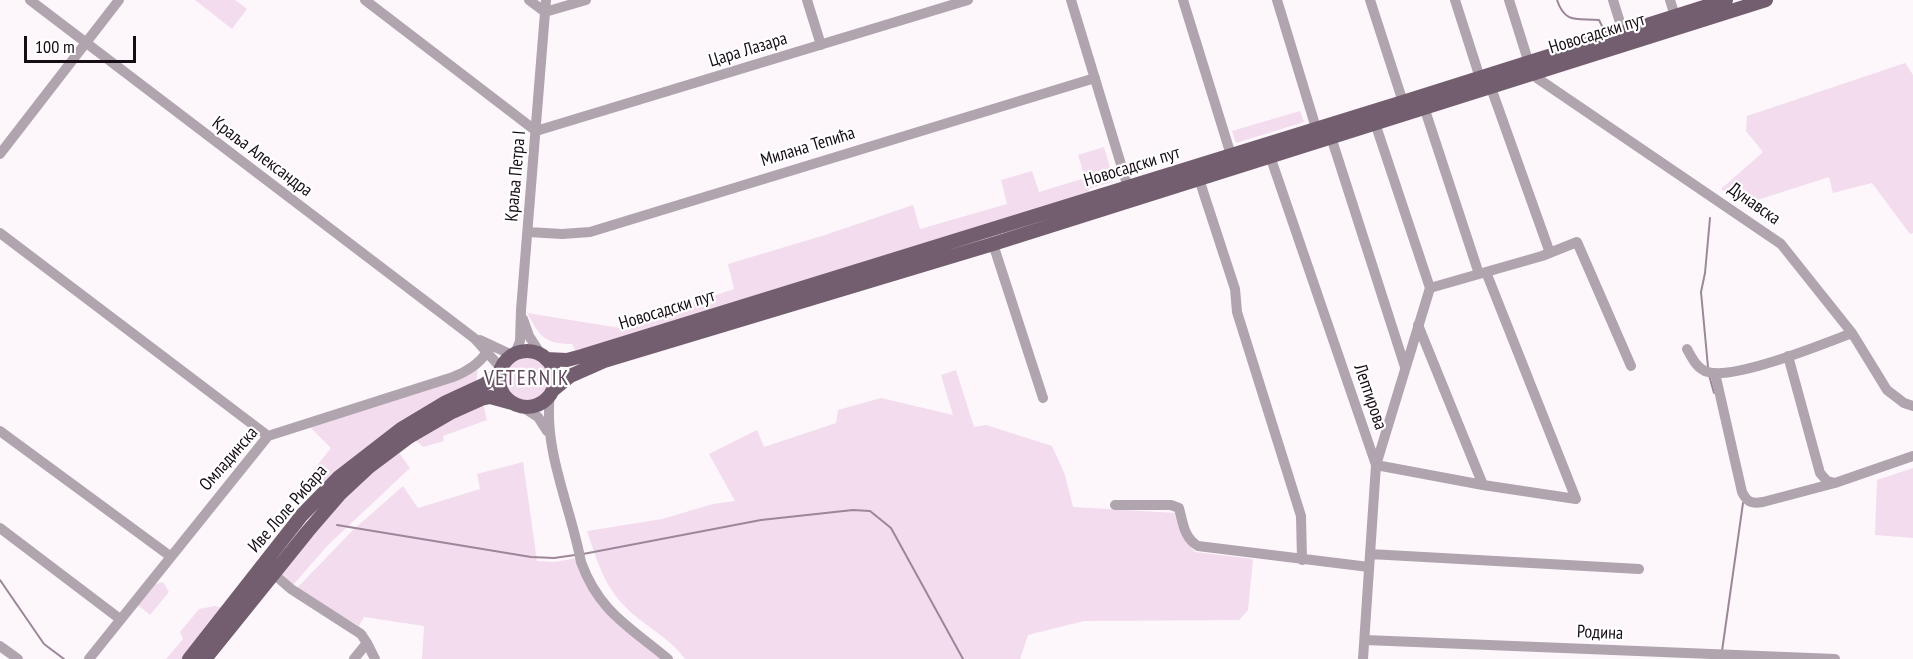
<!DOCTYPE html>
<html>
<head>
<meta charset="utf-8">
<style>
	body { margin:0 }
	#map { position:relative; width:1913px; height:659px; overflow:hidden; background:#fdf7fc; font-family:"PT Sans Narrow",sans-serif }
	canvas { display:block }
	.scale { position:absolute; left:24px; top:36px; width:112px; height:27px; box-sizing:border-box; border:3px solid #170d15; border-top:0; padding-left:8px; font-size:18px; line-height:21px; white-space:nowrap; color:#170d15; -webkit-text-stroke:4px #fff; paint-order:stroke }
</style>
</head>
<body>
<div id="map">
<canvas width="1913" height="659"></canvas>
<div class="scale">100 m</div>
</div>
<script>
const context = document.querySelector('canvas').getContext('2d');
context.lineJoin = 'round';
function fill(path, color) {
  context.fillStyle = color;
  context.fill(path, 'evenodd');
}
function stroke(path, color, width, dash) {
  context.strokeStyle = color;
  context.lineWidth = width;
  context.lineCap = dash ? 'butt' : 'round';
  context.setLineDash(dash || []);
  context.stroke(path);
}
function label(font, color, halo, rows, align = 'center') {
  context.font = font + ' "PT Sans Narrow",sans-serif';
  context.lineWidth = 4.5;
  context.setLineDash([]);
  context.textBaseline = 'middle';
  context.strokeStyle = halo;
  context.fillStyle = color;
  for (const [text, x, y, turn = 0] of rows) {
    context.save();
    context.translate(x, y);
    context.rotate((+turn || 0) * Math.PI / 180);
    context.textAlign = isNaN(turn) ? turn : align;
    if (halo) context.strokeText(text, 0, 0);
    context.fillText(text, 0, 0);
    context.restore();
  }
}
fill(new Path2D(`
	M 195,0 L 235,0 L 247,9 L 232,29 Z
	M 1905,63 L 1913,75 L 1913,233 L 1910,234 L 1872,183 L 1833,193 L 1829,177 L 1745,204 L 1721,189 L 1763,152 L 1746,131 L 1747,116 Z
	M 1300,111 L 1304,122 L 1236,143 L 1232,131 Z
	M 1104,147 L 1114,181 L 1089,189 L 1089,193 L 576,352 L 572,344 C 544,344 540,336 527,313 L 620,328 L 734,289 L 728,264 L 825,235 L 913,205 L 920,229 L 1007,204 L 1001,180 L 1032,171 L 1039,192 L 1085,178 L 1078,155 Z
	M505 379a22 22 0 1 1 44 0a22 22 0 1 1-44 0Z
	M 478,367 L 476,384 L 353,459 L 325,481 L 320,481 L 311,473 L 331,448 L 308,425 Z
	M 956,370 L 974,427 L 986,425 L 1052,446 L 1065,475 L 1073,507 L 1176,513 L 1183,538 L 1195,552 L 1253,559 L 1248,610 L 1239,620 L 1084,621 L 1028,635 L 1020,659 L 685,659 C 673,642 655,632 639,619 C 606,593 600,569 587,531 L 662,519 L 713,504 L 735,501 L 709,454 L 757,430 L 764,447 L 836,423 L 838,410 L 881,398 L 953,415 L 941,375 Z
	M 483,403 L 487,420 L 443,436 L 444,441 L 423,447 L 414,439 Z
	M 397,450 L 410,468 L 329,544 L 292,586 L 277,574 L 337,502 Z
	M 523,462 L 537,561 L 555,562 L 576,558 L 591,593 L 662,659 L 422,659 L 424,626 L 364,617 L 359,626 L 296,589 L 353,530 L 403,486 L 418,508 L 480,489 L 477,474 Z
	M 1913,468 L 1913,538 L 1875,535 L 1877,480 Z
	M 163,582 L 169,592 L 150,615 L 138,605 L 155,584 Z
	M 215,606 L 223,608 L 182,659 L 166,659 L 183,639 L 180,632 L 199,609 Z`), '#f3dcee');
stroke(new Path2D(`
	M 1557,0 C 1565,24 1577,18 1599,20 L 1605,32
	M 1708,367 L 1701,292 L 1705,273 L 1710,218
	M 1709,375 L 1714,393
	M 337,525 L 531,557 L 554,558 L 575,555
	M 583,554 L 761,520 L 853,510 L 870,511 L 891,528 L 963,659
	M 0,580 L 44,644 L 64,659
	M 1722,651 L 1743,503`), '#9c8698', 2);
stroke(new Path2D(`
	M 30,0 L 474,338 L 501,368
	M 365,0 L 536,131
	M 529,0 L 545,12 L 586,0
	M 807,0 L 821,45
	M 1071,0 L 1130,194
	M 1183,0 L 1231,155
	M 1277,0 L 1316,128
	M 1370,0 L 1403,102
	M 1455,0 L 1480,78
	M 1509,0 L 1532,73 L 1537,78 L 1781,244 L 1852,333 L 1887,390 L 1904,403 L 1913,406
	M 1613,0 L 1623,32
	M 1670,0 L 1675,16
	M 1490,85 L 1550,253
	M 1424,107 L 1479,274
	M 1375,123 L 1430,288 L 1376,465 L 1483,485 L 1576,499
	M 536,131 L 968,0
	M 1331,137 L 1405,367
	M 0,154 L 119,0
	M 1270,156 L 1376,465 L 1363,659
	M 1199,179 L 1235,289 L 1237,312 L 1301,516 L 1302,560
	M 528,232 L 562,234 L 590,232 L 1095,78
	M 0,233 L 268,436
	M 993,244 L 1043,398
	M 1486,272 L 1576,499
	M 1430,288 L 1542,256 L 1577,242 L 1631,366
	M 523,319 L 529,336 L 542,356
	M 1418,325 L 1483,485
	M 480,340 L 512,355
	M 1687,349 C 1692,358 1697,369 1708,372 C 1735,380 1823,344 1852,333
	M 515,354 L 520,341 L 521,310 L 546,0
	M 1788,356 L 1820,473 L 1827,481 L 1835,483 L 1913,456
	M 1715,373 L 1742,492 C 1747,502 1751,504 1763,502 L 1835,483
	M 550,394 C 543,451 571,507 581,562 C 599,612 630,627 668,659
	M 521,406 L 538,417 L 547,431
	M 0,431 L 170,556
	M 1115,505 L 1171,505 L 1179,508 C 1183,523 1184,538 1198,546 L 1369,567
	M 0,528 L 120,619
	M 1370,554 L 1639,569
	M 269,570 L 291,589 L 361,634 L 367,643 L 354,659
	M 1365,640 L 1835,659
	M 367,643 L 375,659
	M 0,646 L 18,659
	M 89,659 L 268,436 L 453,377 C 466,372 479,364 487,352`), '#b0a4ae', 10);
stroke(new Path2D(`
	M499 379a28 28 0 1 1 56 0a28 28 0 1 1-56 0Z
	M 546,359 L 567,360 L 582,356 L 1403,102 L 1726,0
	M 553,390 L 570,376 L 604,361 L 993,244 L 1766,0
	M 189,659 L 302,515 L 339,477 L 401,429 L 446,402 L 485,384 L 499,373
	M 205,659 L 308,531 L 340,494 L 369,467 L 409,437 L 452,412 L 481,399 L 490,397 L 512,403`), '#735e6f', 14);
label('18px', '#170d15', '#fff', [
	["Новосадски пут",1597,34,-17],
	["Цара Лазара",748,50,-17],
	["Милана Тепића",808,147,-17],
	["Краља Александра",262,157,37],
	["Новосадски пут",1132,167,-17],
	["Краља Петра I",516,176,-85],
	["Дунавска",1754,204,35],
	["Новосадски пут",667,310,-17],
	["Лептирова",1370,397,71],
	["Омладинска",229,459,-49],
	["Иве Лоле Рибара",288,509,-49],
	["Родина",1600,633,2]
]);
context.letterSpacing = '1.5px';
label('21px', '#60485b', '#fff', [
	["VETERNIK",527,379]
]);
context.letterSpacing = '0px';
</script>
</body>
</html>
